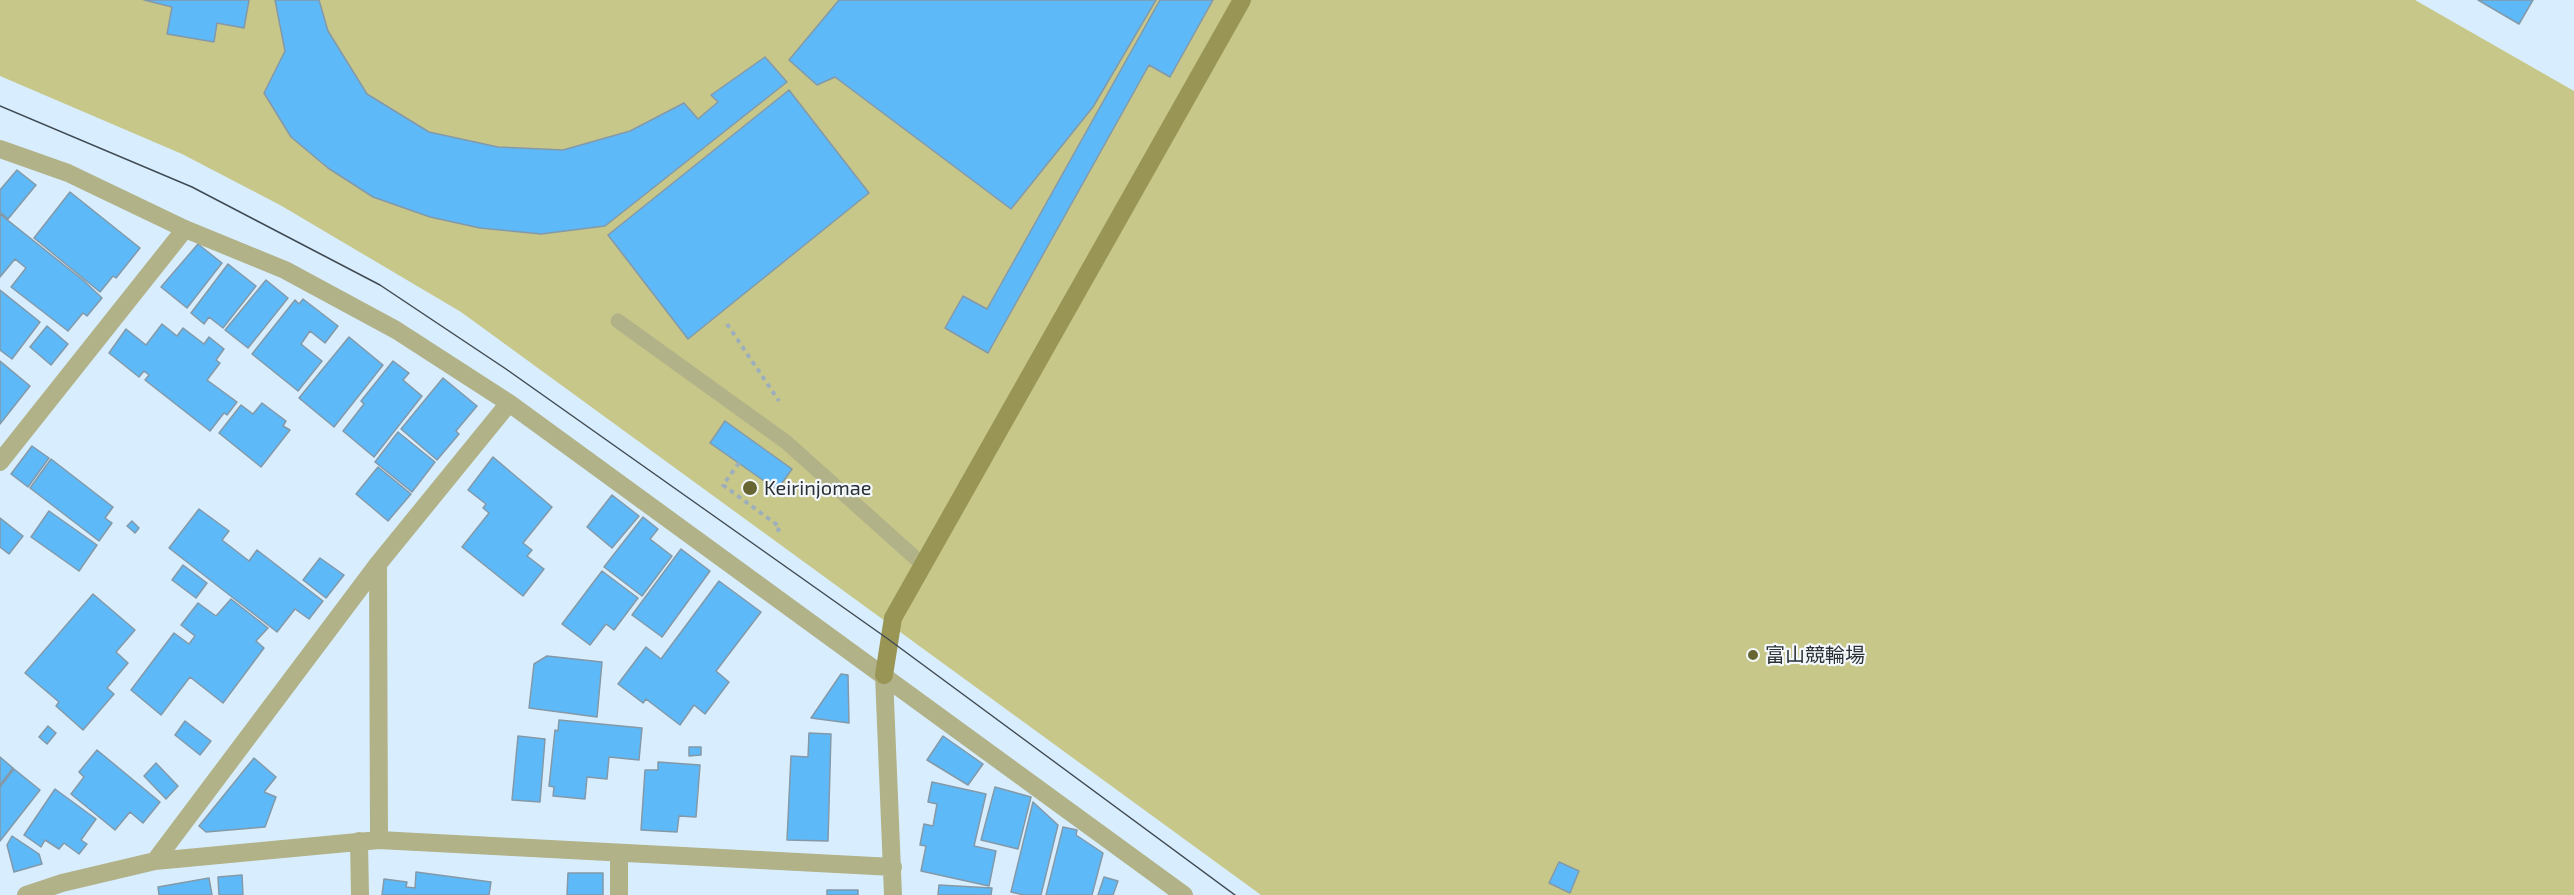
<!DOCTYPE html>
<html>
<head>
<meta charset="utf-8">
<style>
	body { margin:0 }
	canvas { display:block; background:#d8eefe }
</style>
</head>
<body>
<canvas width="2574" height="895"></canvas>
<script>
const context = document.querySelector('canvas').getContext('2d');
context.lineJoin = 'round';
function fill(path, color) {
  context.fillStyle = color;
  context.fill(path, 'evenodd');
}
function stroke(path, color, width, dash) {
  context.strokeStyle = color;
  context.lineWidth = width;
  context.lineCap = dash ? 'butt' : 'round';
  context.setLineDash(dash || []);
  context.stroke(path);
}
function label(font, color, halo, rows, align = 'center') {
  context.font = font + ' "Exo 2","Noto Sans JP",sans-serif';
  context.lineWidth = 4.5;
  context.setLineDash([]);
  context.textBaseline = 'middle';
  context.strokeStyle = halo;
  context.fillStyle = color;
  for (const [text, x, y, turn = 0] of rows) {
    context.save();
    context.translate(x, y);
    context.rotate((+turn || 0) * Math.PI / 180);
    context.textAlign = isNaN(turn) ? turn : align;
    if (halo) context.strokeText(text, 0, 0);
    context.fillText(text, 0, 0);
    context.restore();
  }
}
fill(new Path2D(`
	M 0,0 L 2415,0 L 2574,91 L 2574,895 L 1261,895 L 461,312 L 280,205 L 182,154 L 0,76 Z`), '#c8c78a');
const building = new Path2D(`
	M 144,0 L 249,0 L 244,28 L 217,23 L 214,42 L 167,34 L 172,7 Z
	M 275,0 L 319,0 L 328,31 L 367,94 L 429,132 L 498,147 L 563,150 L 630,131 L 684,103 L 698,119 L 718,102 L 711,95 L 765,57 L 787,82 L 605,226 L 541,234 L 480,228 L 430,217 L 373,197 L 328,168 L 291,137 L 264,93 L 285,51 Z
	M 839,0 L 1156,0 L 1093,107 L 1011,209 L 835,77 L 817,85 L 789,60 Z
	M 1160,0 L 1213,0 L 1170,77 L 1149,65 L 988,353 L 945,328 L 963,296 L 987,309 Z
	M 2478,0 L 2533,0 L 2519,24 Z
	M 789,90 L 869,193 L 688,339 L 608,235 Z
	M 17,170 L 36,185 L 8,219 L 0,212 L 0,190 Z
	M 70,192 L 140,248 L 116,278 L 113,276 L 100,292 L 34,238 Z
	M 0,214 L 84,281 L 102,298 L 87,316 L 83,313 L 68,331 L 11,287 L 26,268 L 15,259 L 0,277 Z
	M 198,244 L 222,263 L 187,308 L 161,287 Z
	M 228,264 L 256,286 L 223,328 L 209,317 L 204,324 L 191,313 Z
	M 266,280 L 288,298 L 248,348 L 225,330 Z
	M 0,290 L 40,322 L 12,359 L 0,350 Z
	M 303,299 L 338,326 L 325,343 L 310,331 L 301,344 L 322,361 L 298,391 L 252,354 L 295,300 L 299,304 Z
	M 162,324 L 177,336 L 183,328 L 204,344 L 209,337 L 224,349 L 216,360 L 220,363 L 207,380 L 237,402 L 227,415 L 224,413 L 210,431 L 145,380 L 149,375 L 144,371 L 139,377 L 109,353 L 126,329 L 146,345 Z
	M 47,326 L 68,344 L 51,365 L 30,347 Z
	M 349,337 L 383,365 L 334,427 L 299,398 Z
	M 0,361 L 30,386 L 0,424 Z
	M 393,361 L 409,373 L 403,380 L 422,396 L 374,457 L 343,431 L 364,404 L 361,401 Z
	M 443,378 L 477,406 L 456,431 L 459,434 L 437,460 L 401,429 Z
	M 262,403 L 286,421 L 283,426 L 290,430 L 261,467 L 219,433 L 241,405 L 253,414 Z
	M 725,421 L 792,469 L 777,490 L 710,443 Z
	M 398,432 L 435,462 L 412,492 L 375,462 Z
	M 32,446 L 49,458 L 28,487 L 11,474 Z
	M 493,457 L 552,507 L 523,543 L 532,550 L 527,556 L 544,569 L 523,596 L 462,547 L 489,513 L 483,508 L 486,504 L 468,490 Z
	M 51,459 L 113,507 L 105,518 L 112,523 L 99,541 L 30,488 Z
	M 378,467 L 411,494 L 388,521 L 356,494 Z
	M 612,495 L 639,516 L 612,548 L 587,527 Z
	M 199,509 L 229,531 L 222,540 L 249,561 L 257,550 L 323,601 L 309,619 L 295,609 L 277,632 L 169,548 Z
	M 49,511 L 97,545 L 79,571 L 31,537 Z
	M 643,517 L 658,529 L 650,539 L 672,556 L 642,596 L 604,567 Z
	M 0,518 L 23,536 L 9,554 L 0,547 Z
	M 132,521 L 139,528 L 135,533 L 127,526 Z
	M 681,549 L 710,571 L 662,637 L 632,615 Z
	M 320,558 L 344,575 L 326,598 L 303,580 Z
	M 183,565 L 207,583 L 196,598 L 172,580 Z
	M 602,571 L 638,598 L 614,630 L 606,624 L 590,645 L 562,624 Z
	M 719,581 L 761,612 L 716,671 L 729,682 L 705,714 L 694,705 L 680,725 L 646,699 L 643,703 L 618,684 L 646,647 L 661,659 Z
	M 93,594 L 135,630 L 116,652 L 128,663 L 107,688 L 114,694 L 83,730 L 56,706 L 59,702 L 25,673 Z
	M 231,599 L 268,628 L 256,641 L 264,648 L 223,703 L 190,677 L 161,715 L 131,690 L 174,633 L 189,644 L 195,636 L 181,625 L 198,603 L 216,616 Z
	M 547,656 L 602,662 L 597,717 L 529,708 L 534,664 Z
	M 841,674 L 848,675 L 849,723 L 811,718 Z
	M 559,720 L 642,728 L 639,760 L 609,757 L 607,779 L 587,777 L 585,799 L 553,796 L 554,787 L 549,786 L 555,730 L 558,731 Z
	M 185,721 L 211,741 L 200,755 L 175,735 Z
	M 48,726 L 56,733 L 47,744 L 39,737 Z
	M 809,733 L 831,734 L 828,841 L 787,840 L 791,756 L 808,757 Z
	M 518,736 L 545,739 L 540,802 L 512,800 Z
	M 943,736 L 983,764 L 968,785 L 927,760 Z
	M 689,747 L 701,747 L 701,755 L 689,756 Z
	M 97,750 L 160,802 L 143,823 L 130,812 L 115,830 L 71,794 L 84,777 L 79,772 Z
	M 0,757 L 13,768 L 0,785 Z
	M 254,758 L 276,777 L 264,792 L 276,797 L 265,827 L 206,832 L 199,826 Z
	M 658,762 L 700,765 L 696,817 L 679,816 L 677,832 L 641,830 L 645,770 L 658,770 Z
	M 156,763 L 178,786 L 166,799 L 144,776 Z
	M 14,769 L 40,790 L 0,841 L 0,787 Z
	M 932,782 L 986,794 L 974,846 L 996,851 L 989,886 L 921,871 L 926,846 L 920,845 L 924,824 L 933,826 L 937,804 L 928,802 Z
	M 995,787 L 1031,797 L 1018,849 L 981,840 Z
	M 55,789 L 96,819 L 81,840 L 87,844 L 79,854 L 64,843 L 59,849 L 45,840 L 41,847 L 24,835 Z
	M 1033,802 L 1058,825 L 1041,895 L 1024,895 L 1011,892 Z
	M 1063,827 L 1077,830 L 1076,835 L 1103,853 L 1092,895 L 1046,895 Z
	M 12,836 L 39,854 L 42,864 L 14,872 L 7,845 Z
	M 1559,862 L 1579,871 L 1570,893 L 1549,883 Z
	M 416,872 L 491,882 L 489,895 L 382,895 L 384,879 L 407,882 L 406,887 L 415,888 Z
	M 568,873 L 603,873 L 603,895 L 567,895 Z
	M 242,875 L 243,895 L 219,895 L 218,877 Z
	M 1104,877 L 1118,881 L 1113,895 L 1098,895 Z
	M 209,878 L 212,895 L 159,895 L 158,887 Z
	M 939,885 L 992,888 L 991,895 L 938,895 Z
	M 827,890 L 858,890 L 858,895 L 827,895 Z`);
fill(building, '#5db9f8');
stroke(building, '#8499a8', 1.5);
stroke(new Path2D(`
	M 727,324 L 779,401
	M 739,463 L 723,485 L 780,527 L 775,535`), '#9dafbb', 4, [4.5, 4.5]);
stroke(new Path2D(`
	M 618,321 L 786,442 L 922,564`), '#b2b288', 15);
stroke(new Path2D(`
	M 0,149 L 68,173 L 185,229 L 285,270 L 396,330 L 509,403 L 1184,895
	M 0,462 L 185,229
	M 378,564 L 379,840
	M 884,675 L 893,895
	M 359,841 L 360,895
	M 155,861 L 378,564 L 509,403
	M 26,895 L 62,883 L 155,861 L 379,840 L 893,867
	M 619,895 L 619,853`), '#b2b288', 18);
stroke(new Path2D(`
	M 884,675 L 893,618 L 1242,0`), '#989555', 18);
stroke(new Path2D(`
	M 0,106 L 192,187 L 380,285 L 506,369 L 888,639 L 1235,895`), '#404a52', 1.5);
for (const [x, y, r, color] of [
	[750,488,8,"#676532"],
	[1753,655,6,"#676532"]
]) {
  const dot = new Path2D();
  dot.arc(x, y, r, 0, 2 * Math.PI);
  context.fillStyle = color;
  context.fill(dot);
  stroke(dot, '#f4f8fb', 2);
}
label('20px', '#293137', '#f4f8fb', [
	["Keirinjomae",764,488],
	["富山競輪場",1765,655]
], 'left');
</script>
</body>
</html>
